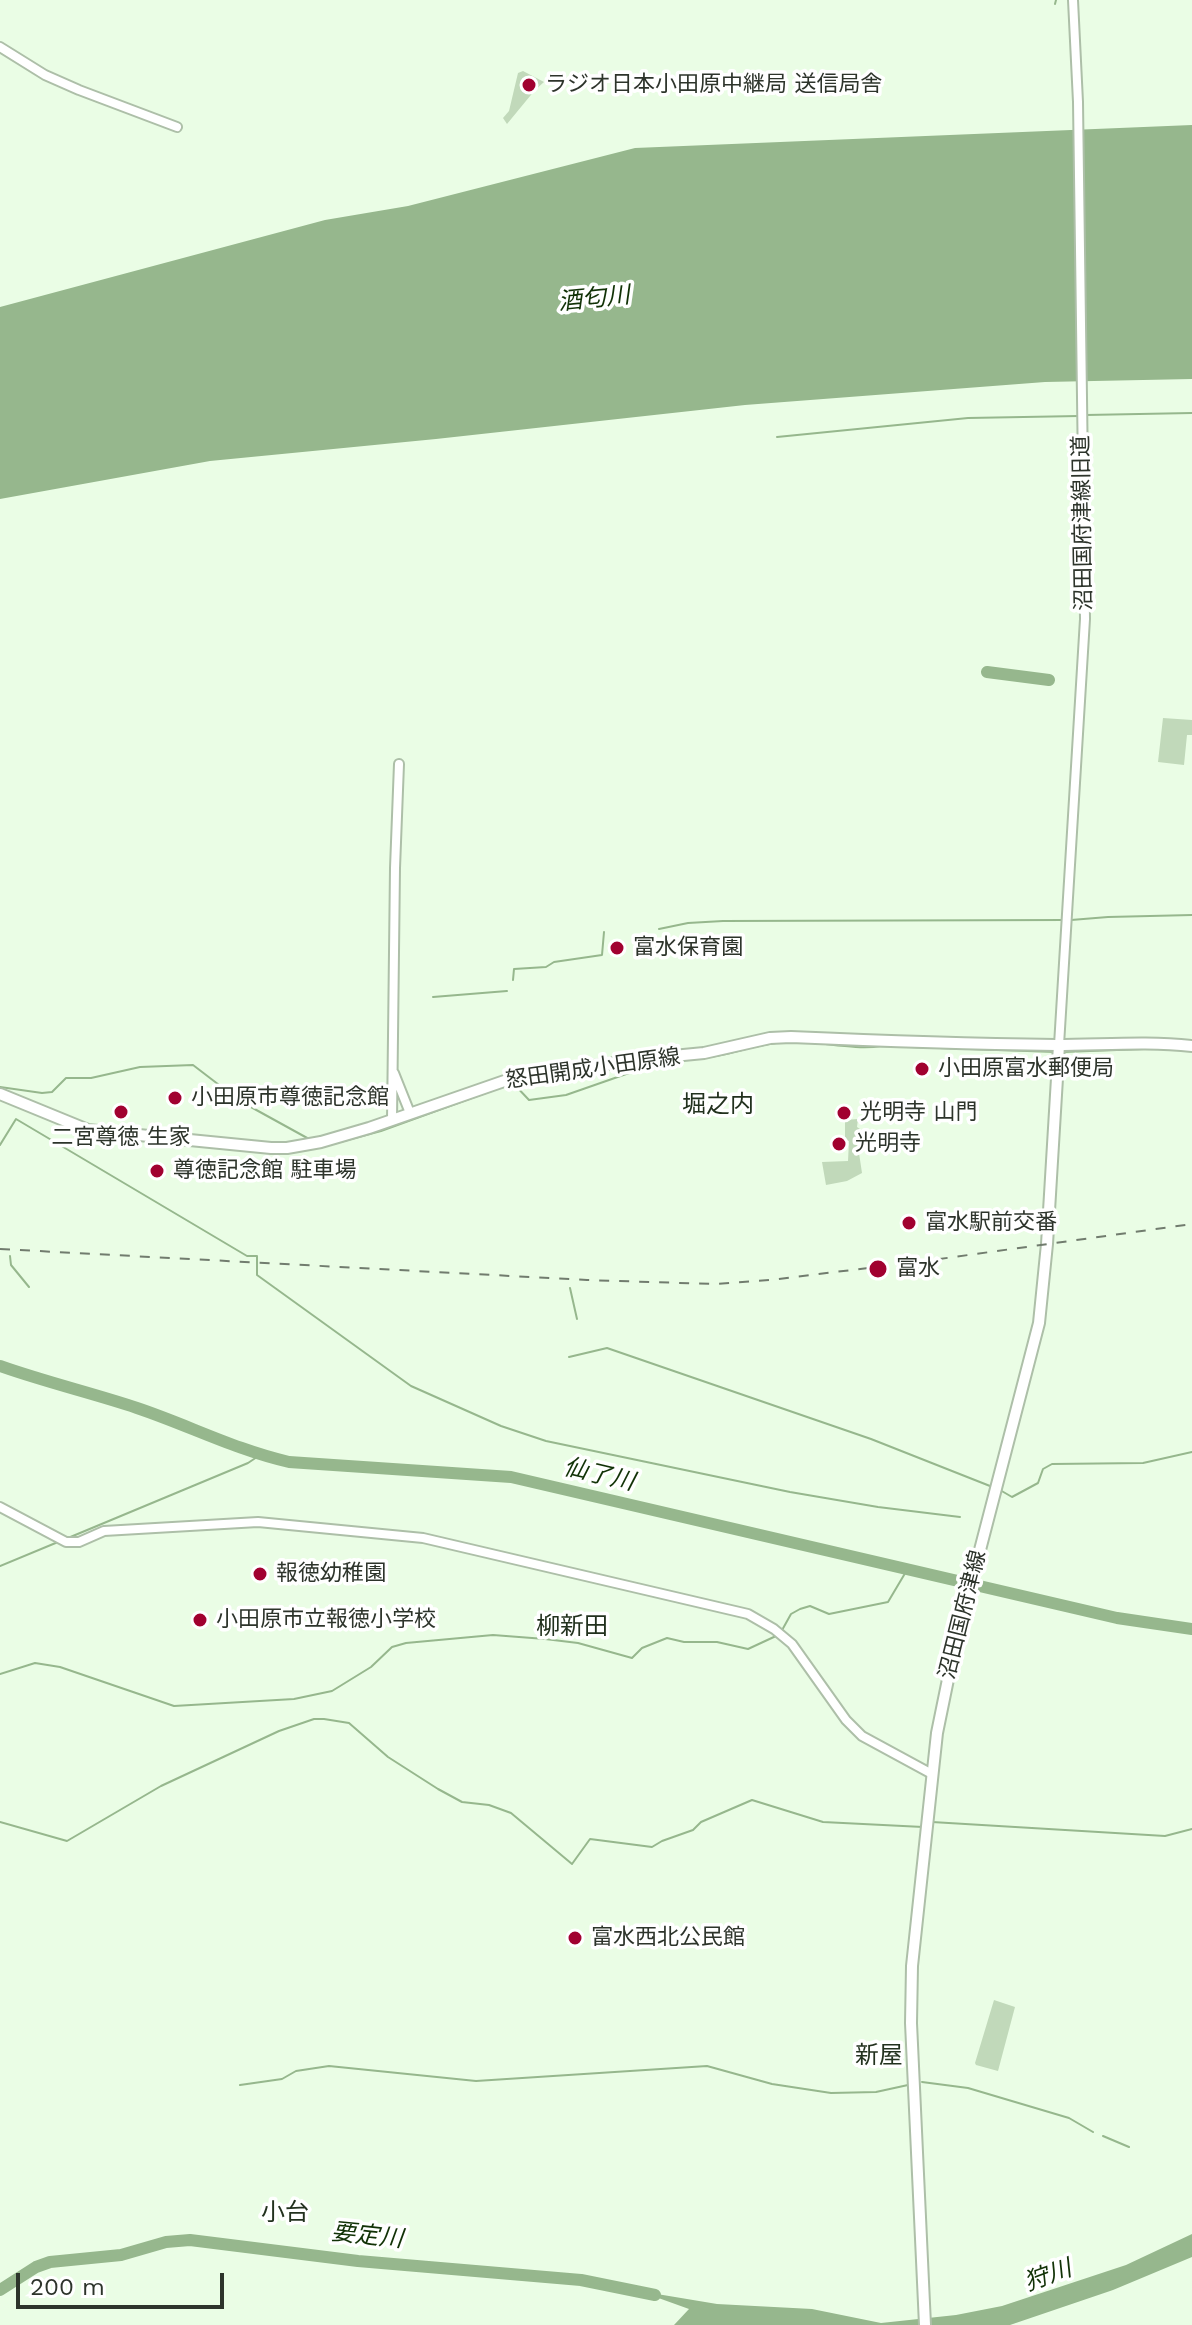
<!DOCTYPE html>
<html>
<head>
<meta charset="utf-8">
<style>
	body { margin:0 }
	#map { position:relative; width:1192px; height:2325px; overflow:hidden; background:#eafde5; font-family:"Work Sans",sans-serif }
	canvas { display:block }
	.scale { position:absolute; left:16px; top:2273px; width:208px; height:36px; box-sizing:border-box; border:4px solid #2d342b; border-top:0; padding-left:10px; font-size:24px; line-height:28px; white-space:nowrap; color:#2d342b; -webkit-text-stroke:6px #fff; paint-order:stroke }
</style>
</head>
<body>
<div id="map">
<canvas width="1192" height="2325"></canvas>
<div class="scale">200 m</div>
</div>
<script>
const context = document.querySelector('canvas').getContext('2d');
context.lineJoin = 'round';
function fill(path, color) {
  context.fillStyle = color;
  context.fill(path, 'evenodd');
}
function stroke(path, color, width, dash) {
  context.strokeStyle = color;
  context.lineWidth = width;
  context.lineCap = dash ? 'butt' : 'round';
  context.setLineDash(dash || []);
  context.stroke(path);
}
function label(font, color, halo, rows, align = 'center') {
  context.font = font + ' "Work Sans","Noto Sans JP",sans-serif';
  context.lineWidth = 7;
  context.setLineDash([]);
  context.textBaseline = 'middle';
  context.strokeStyle = halo;
  context.fillStyle = color;
  for (const [text, x, y, turn = 0] of rows) {
    context.save();
    context.translate(x, y);
    context.rotate((+turn || 0) * Math.PI / 180);
    context.textAlign = isNaN(turn) ? turn : align;
    if (halo) context.strokeText(text, 0, 0);
    context.fillText(text, 0, 0);
    context.restore();
  }
}
fill(new Path2D(`
	M 523,71 L 544,82 L 535,90 L 507,124 L 503,118 L 509,111 L 518,73 Z
	M 1163,718 L 1192,720 L 1192,735 L 1187,735 L 1184,765 L 1158,762 Z
	M 858,1119 L 857,1127 L 860,1129 L 859,1153 L 862,1173 L 847,1181 L 826,1185 L 822,1162 L 848,1161 L 849,1141 L 845,1140 L 845,1120 Z
	M 994,2000 L 1015,2007 L 998,2071 L 976,2065 L 975,2063 Z`), '#c1d9ba');
fill(new Path2D(`
	M 1192,125 L 1192,379 L 1045,382 L 745,405 L 436,439 L 210,461 L 0,499 L 0,307 L 325,220 L 408,206 L 635,148 Z
	M 1192,2234 L 1192,2257 L 1113,2290 L 1010,2325 L 674,2325 L 689,2309 L 639,2291 L 717,2304 L 812,2309 L 881,2323 L 956,2315 L 1002,2306 L 1126,2265 Z`), '#96b78d');
stroke(new Path2D(`
	M 1055,4 L 1056,0
	M 1086,415 L 1192,413
	M 777,437 L 968,418 L 1079,416
	M 1071,920 L 1108,917 L 1192,915
	M 659,929 L 688,923 L 723,921 L 1065,920
	M 513,980 L 514,969 L 546,967 L 554,962 L 602,955 L 604,932
	M 433,997 L 507,991
	M 1063,1052 L 1144,1049
	M 665,1062 C 684,1060 703,1059 721,1055 C 740,1051 758,1045 776,1043 C 812,1038 847,1051 882,1046 L 1056,1052
	M 511,1084 L 513,1083 L 529,1100 L 566,1095 L 632,1072 L 645,1064 L 655,1063
	M 0,1087 L 42,1093 L 52,1092 L 66,1078 L 91,1078 L 140,1067 L 193,1065 L 240,1101 L 309,1139
	M 0,1145 L 16,1119 L 247,1256 L 257,1256 L 257,1275 L 411,1386 L 501,1426 L 546,1441 L 790,1492 L 878,1507 L 960,1517
	M 329,1145 L 381,1131 L 494,1090
	M 10,1256 L 11,1265 L 29,1287
	M 570,1288 L 577,1319
	M 569,1357 L 607,1348 L 871,1439 L 990,1486
	M 1000,1490 L 1012,1497 L 1038,1483 L 1043,1469 L 1052,1464 L 1143,1463 L 1192,1452
	M 68,1538 L 248,1463 L 260,1455
	M 0,1566 L 58,1542
	M 781,1632 L 791,1614 L 800,1609 L 810,1606 L 829,1614 L 888,1602 L 907,1570
	M 0,1674 L 35,1663 L 60,1667 L 174,1706 L 294,1699 L 332,1691 L 371,1667 L 392,1647 L 406,1643 L 493,1635 L 545,1639 L 578,1643 L 632,1658 L 642,1648 L 667,1638 L 684,1642 L 717,1642 L 748,1649 L 776,1636
	M 0,1822 L 67,1841 L 161,1786 L 279,1731 L 314,1719 L 324,1719 L 349,1723 L 388,1757 L 438,1789 L 462,1802 L 489,1805 L 511,1813 L 572,1864 L 590,1839 L 652,1847 L 662,1841 L 693,1830 L 701,1822 L 752,1800 L 823,1822 L 923,1827
	M 932,1822 L 1165,1836 L 1192,1829
	M 922,2082 L 968,2088 L 1069,2118 L 1093,2132
	M 240,2085 L 282,2079 L 296,2071 L 329,2066 L 476,2081 L 707,2066 L 772,2084 L 831,2093 L 876,2092 L 908,2085
	M 1103,2136 L 1129,2147`), '#96b78d', 2);
stroke(new Path2D(`
	M 987,672 L 1049,680
	M 0,1366 C 45,1382 92,1393 137,1408 C 188,1425 236,1450 289,1462 L 511,1477 L 1117,1618 L 1192,1629
	M 0,2290 L 36,2267 L 50,2262 L 121,2255 L 166,2242 L 190,2240 L 358,2261 L 581,2280 L 655,2295`), '#96b78d', 12);
const tertiary = new Path2D(`
	M 0,47 L 45,75 L 79,90 L 177,127
	M 1059,1045 L 1085,619 L 1078,102 L 1073,0
	M 394,1073 L 410,1113
	M 392,1120 L 395,868 L 399,764
	M 0,1507 L 66,1542 L 79,1542 L 104,1531 L 258,1522 L 423,1538 L 748,1614 L 774,1629 L 792,1644 L 846,1720 L 862,1736 L 932,1774`);
const secondary = new Path2D(`
	M 0,1094 L 88,1130 L 271,1148 L 287,1148 L 321,1142 L 369,1128 L 513,1078 L 642,1059 L 704,1053 L 770,1038 L 791,1037 C 880,1041 968,1044 1056,1045 C 1102,1045 1147,1041 1192,1046
	M 925,2325 L 911,2023 L 912,1966 L 937,1733 L 954,1650 L 1039,1323 L 1047,1244 L 1059,1045`);
stroke(tertiary, '#adbfa8', 12);
stroke(secondary, '#adbfa8', 14);
stroke(tertiary, '#fff', 8);
stroke(secondary, '#fff', 10);
stroke(new Path2D(`
	M 0,1249 L 587,1280 L 715,1284 L 770,1280 L 925,1261 L 1192,1224`), '#717c6e', 2, [10, 10]);
for (const [x, y, r, color] of [
	[529,85,8,"#a10130"],
	[617,948,8,"#a10130"],
	[922,1069,8,"#a10130"],
	[175,1098,8,"#a10130"],
	[121,1112,8,"#a10130"],
	[844,1113,8,"#a10130"],
	[839,1144,8,"#a10130"],
	[157,1171,8,"#a10130"],
	[909,1223,8,"#a10130"],
	[878,1269,10,"#a10130"],
	[260,1574,8,"#a10130"],
	[200,1620,8,"#a10130"],
	[575,1938,8,"#a10130"]
]) {
  const dot = new Path2D();
  dot.arc(x, y, r, 0, 2 * Math.PI);
  context.fillStyle = color;
  context.fill(dot);
  stroke(dot, '#fff', 3);
}
label('22px', '#2d342b', '#fff', [
	["ラジオ日本小田原中継局 送信局舎",545,85],
	["富水保育園",633,948],
	["小田原富水郵便局",938,1069],
	["小田原市尊徳記念館",191,1098],
	["光明寺 山門",860,1113],
	["二宮尊徳 生家",121,1138,"center"],
	["光明寺",855,1144],
	["尊徳記念館 駐車場",173,1171],
	["富水駅前交番",925,1223],
	["富水",896,1269],
	["報徳幼稚園",276,1574],
	["小田原市立報徳小学校",216,1620],
	["富水西北公民館",591,1938]
], 'left');
label('22px', '#2d342b', '#fff', [
	["沼田国府津線旧道",1083,523,-91],
	["怒田開成小田原線",593,1069,-8],
	["沼田国府津線",963,1615,-76]
]);
label('italic 24px', '#113206', '#fff', [
	["酒匂川",594,299,-6],
	["仙了川",599,1475,13],
	["要定川",367,2236,6],
	["狩川",1048,2276,-20]
]);
label('24px', '#22311e', '#fff', [
	["堀之内",718,1105],
	["柳新田",572,1627],
	["新屋",879,2056],
	["小台",285,2213]
]);
</script>
</body>
</html>
